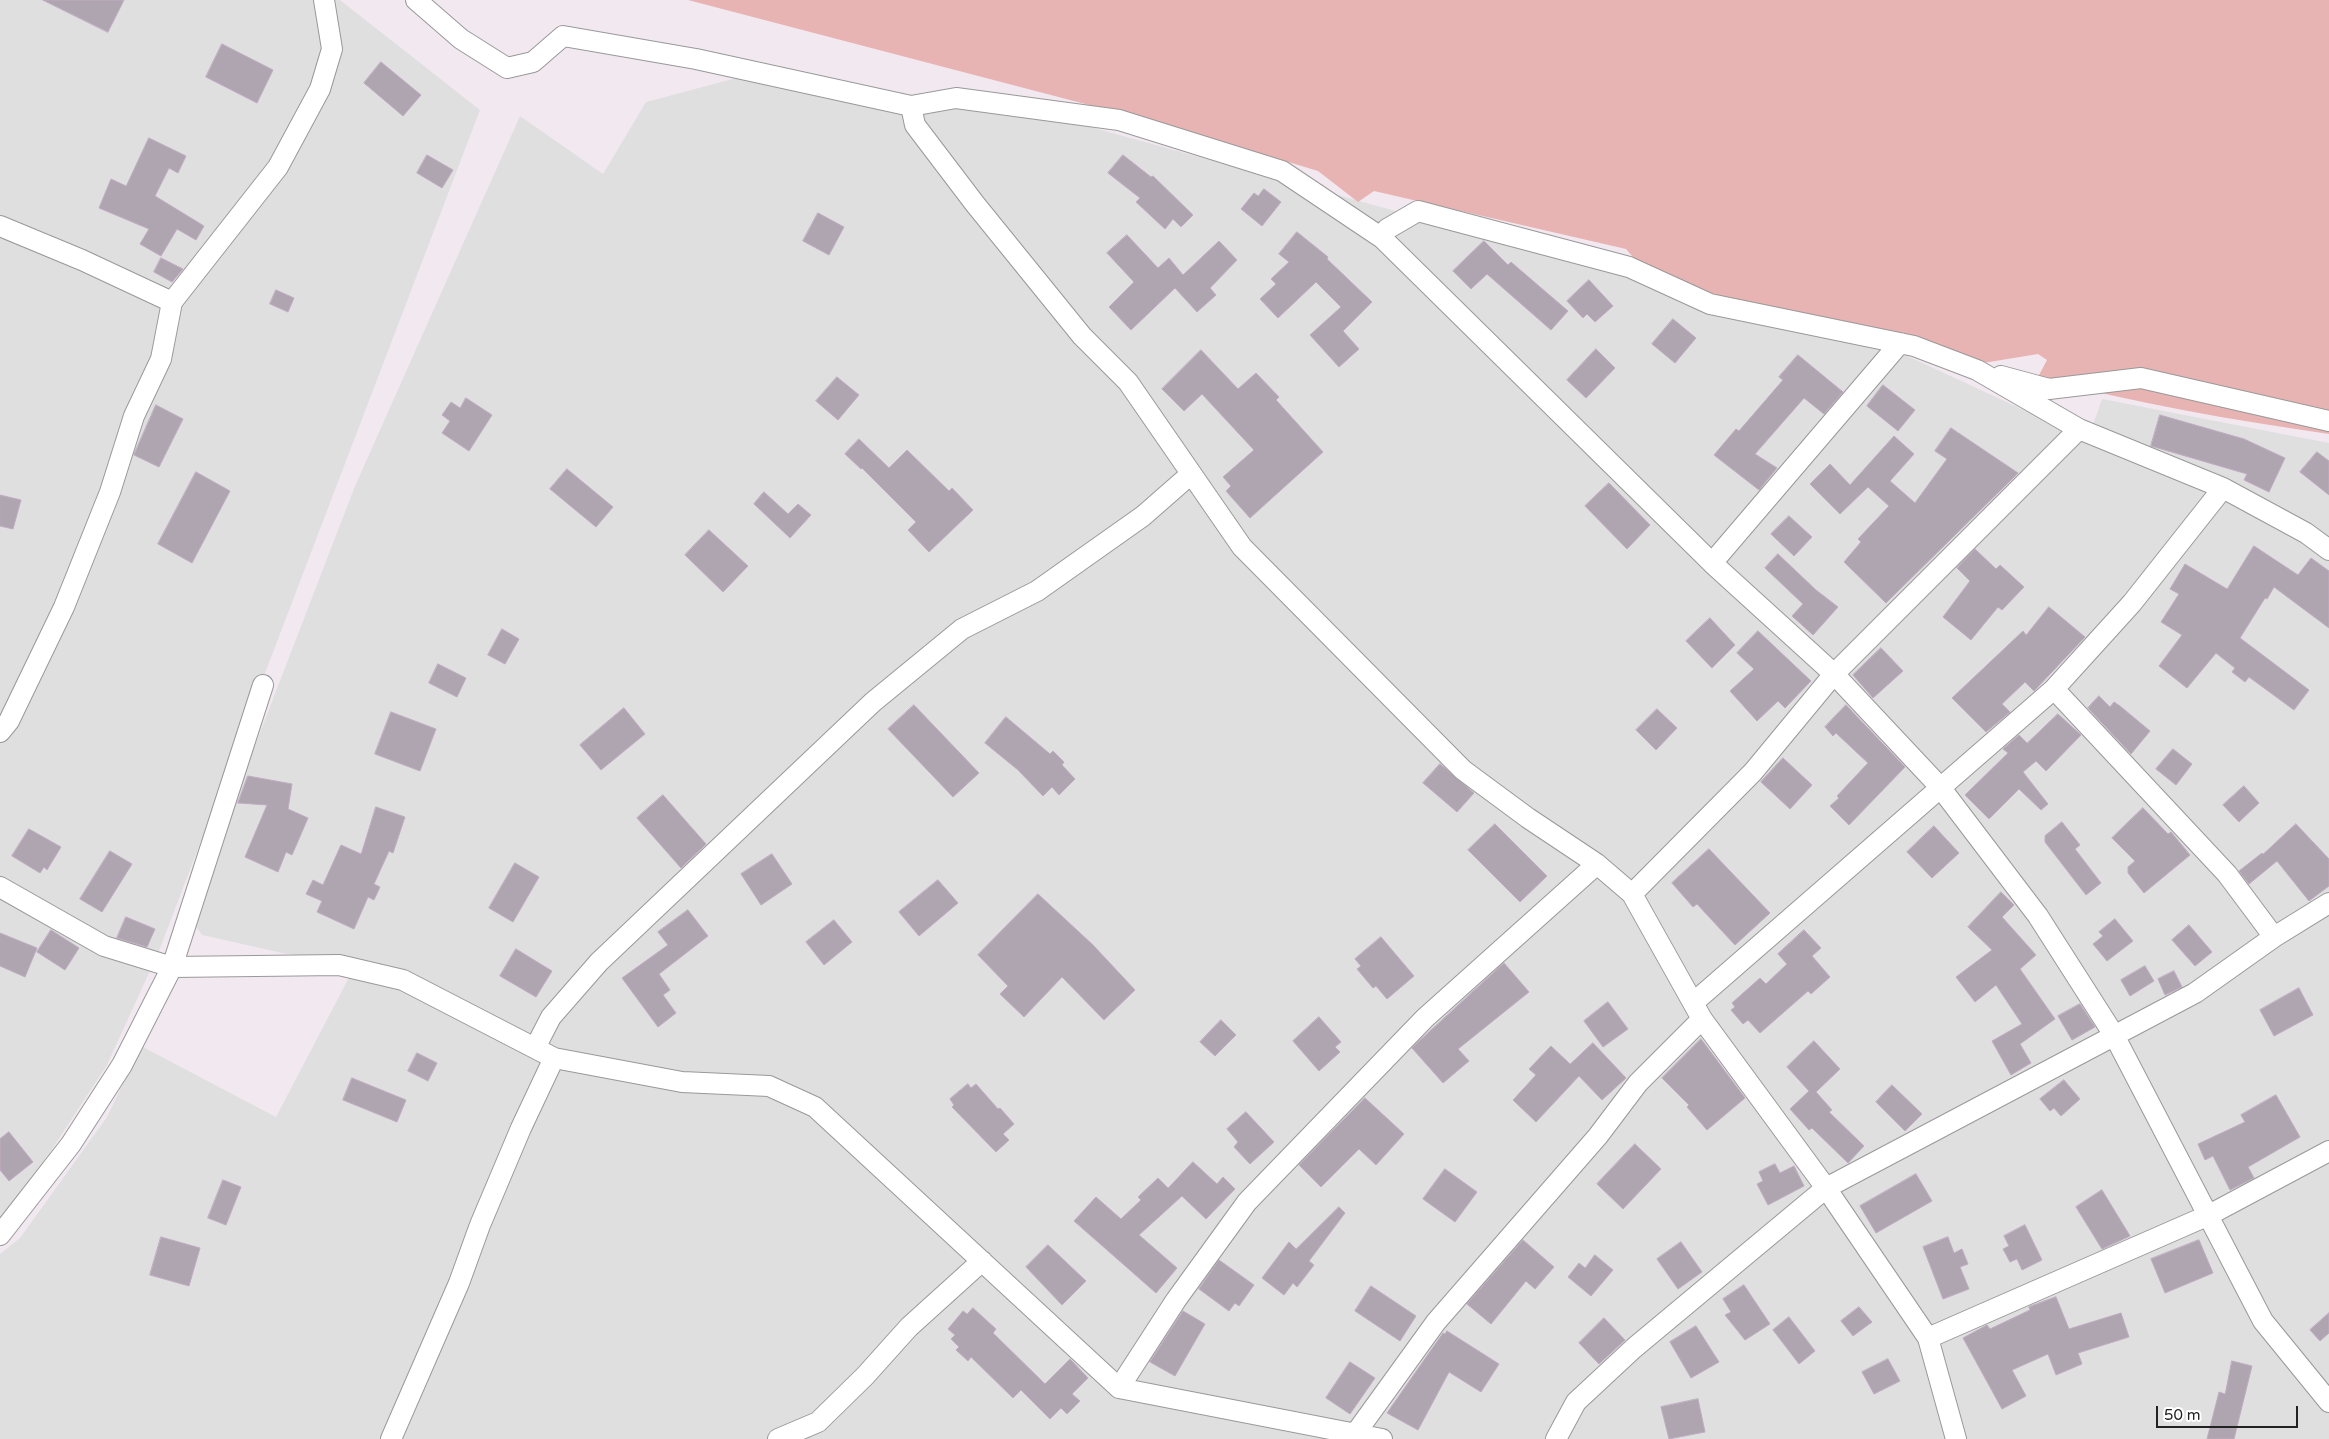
<!DOCTYPE html>
<html>
<head>
<meta charset="utf-8">
<style>
	body { margin:0 }
	#map { position:relative; width:2329px; height:1439px; overflow:hidden; background:#f2e9f0; font-family:"Varela Round",sans-serif }
	canvas { display:block }
	.scale { position:absolute; left:2156px; top:1406px; width:142px; height:22px; box-sizing:border-box; border:2px solid #222; border-top:0; padding-left:6px; font-size:15px; line-height:18px; white-space:nowrap; color:#222; -webkit-text-stroke:4px #fff; paint-order:stroke }
</style>
</head>
<body>
<div id="map">
<canvas width="2329" height="1439"></canvas>
<div class="scale">50 m</div>
</div>
<script>
const context = document.querySelector('canvas').getContext('2d');
context.lineJoin = 'round';
function fill(path, color) {
  context.fillStyle = color;
  context.fill(path, 'evenodd');
}
function stroke(path, color, width, dash) {
  context.strokeStyle = color;
  context.lineWidth = width;
  context.lineCap = dash ? 'butt' : 'round';
  context.setLineDash(dash || []);
  context.stroke(path);
}
fill(new Path2D(`
	M 0,0 L 340,0 L 480,110 L 159,951 L 107,1065 L 41,1166 L 0,1221 Z
	M 755,73 L 904,112 L 945,98 L 1065,120 L 1886,346 L 2067,430 L 2091,430 L 2102,399 L 2329,443 L 2329,1439 L 0,1439 L 0,1254 L 20,1238 L 107,1117 L 141,1046 L 276,1117 L 356,964 L 282,953 L 202,935 L 189,917 L 355,486 L 520,116 L 603,174 L 646,102 Z`), '#dfdfe0');
fill(new Path2D(`
	M 688,0 L 2329,0 L 2329,434 C 2232,420 2133,403 2038,377 L 2047,360 L 2038,354 L 1971,365 L 1791,319 L 1645,271 L 1626,249 L 1374,191 L 1358,202 L 1318,171 L 1173,127 Z`), '#e8b3b3');
const building = new Path2D(`
	M 43,0 L 124,0 L 108,32 Z
	M 222,44 L 273,70 L 257,103 L 206,77 Z
	M 381,62 L 421,95 L 403,116 L 364,83 Z
	M 149,138 L 186,156 L 178,173 L 169,168 L 155,196 L 204,226 L 196,240 L 177,229 L 161,256 L 140,244 L 149,229 L 99,208 L 111,179 L 126,186 Z
	M 427,155 L 453,170 L 442,188 L 417,173 Z
	M 1123,155 L 1151,177 L 1153,176 L 1193,215 L 1181,227 L 1173,219 L 1165,229 L 1136,202 L 1140,198 L 1108,173 Z
	M 1264,189 L 1281,202 L 1262,226 L 1241,209 L 1254,193 L 1258,196 Z
	M 818,213 L 844,227 L 829,255 L 803,241 Z
	M 1297,232 L 1328,257 L 1327,259 L 1372,302 L 1343,331 L 1359,349 L 1339,367 L 1310,335 L 1341,307 L 1316,282 L 1278,318 L 1260,299 L 1276,284 L 1271,279 L 1289,262 L 1279,254 Z
	M 1127,235 L 1158,268 L 1169,258 L 1183,275 L 1219,241 L 1237,260 L 1210,288 L 1216,295 L 1197,312 L 1175,288 L 1131,330 L 1109,307 L 1134,282 L 1107,253 Z
	M 1484,241 L 1508,265 L 1511,262 L 1568,311 L 1551,330 L 1487,274 L 1471,289 L 1453,271 Z
	M 161,258 L 183,269 L 172,282 L 154,272 Z
	M 1589,280 L 1613,306 L 1595,322 L 1587,314 L 1583,318 L 1567,301 Z
	M 276,290 L 294,298 L 288,312 L 270,304 Z
	M 1673,319 L 1696,338 L 1675,363 L 1652,344 Z
	M 1596,349 L 1615,368 L 1586,398 L 1567,380 Z
	M 1201,350 L 1238,389 L 1256,373 L 1279,397 L 1276,400 L 1323,452 L 1250,518 L 1226,491 L 1231,486 L 1223,477 L 1254,450 L 1202,394 L 1184,411 L 1162,389 Z
	M 1798,355 L 1843,392 L 1824,414 L 1804,398 L 1755,454 L 1777,468 L 1759,490 L 1714,455 L 1736,429 L 1739,431 L 1783,380 L 1779,377 Z
	M 837,377 L 859,395 L 838,420 L 816,401 Z
	M 1883,385 L 1915,410 L 1898,431 L 1867,406 Z
	M 466,398 L 492,415 L 469,451 L 442,433 L 450,421 L 442,415 L 451,402 L 460,408 Z
	M 156,405 L 183,419 L 159,467 L 134,455 Z
	M 2160,415 L 2244,439 L 2285,458 L 2269,492 L 2244,480 L 2247,474 L 2151,446 Z
	M 1951,428 L 2018,473 L 1886,603 L 1844,562 L 1861,542 L 1858,539 L 1889,506 L 1868,487 L 1840,514 L 1810,484 L 1830,464 L 1850,485 L 1894,436 L 1914,454 L 1890,481 L 1915,503 L 1947,459 L 1935,451 Z
	M 859,439 L 889,468 L 907,450 L 949,491 L 952,488 L 973,510 L 929,552 L 908,530 L 916,522 L 862,468 L 861,469 L 845,454 Z
	M 2317,452 L 2329,461 L 2329,495 L 2300,472 Z
	M 567,469 L 613,507 L 596,527 L 550,489 Z
	M 196,472 L 230,491 L 192,563 L 158,544 Z
	M 1609,483 L 1650,525 L 1627,549 L 1585,506 Z
	M 764,492 L 788,514 L 798,504 L 811,515 L 790,538 L 754,504 Z
	M 0,495 L 21,500 L 13,529 L 0,526 Z
	M 1789,516 L 1812,537 L 1794,556 L 1771,534 Z
	M 709,530 L 748,566 L 723,592 L 685,555 Z
	M 2254,546 L 2298,575 L 2311,558 L 2329,571 L 2329,628 L 2274,587 L 2267,599 L 2265,598 L 2240,638 L 2309,690 L 2294,710 L 2249,677 L 2245,682 L 2232,672 L 2235,668 L 2216,653 L 2187,688 L 2159,666 L 2182,635 L 2161,622 L 2179,594 L 2170,589 L 2185,564 L 2227,589 Z
	M 1975,549 L 1996,569 L 2000,565 L 2024,587 L 2002,610 L 1998,607 L 1971,640 L 1943,617 L 1970,581 L 1957,568 Z
	M 1778,554 L 1816,590 L 1838,607 L 1813,635 L 1792,616 L 1803,604 L 1765,568 Z
	M 2049,607 L 2085,637 L 2034,691 L 2025,682 L 2002,704 L 2010,712 L 1986,732 L 1952,698 L 2023,631 L 2026,635 Z
	M 1710,618 L 1735,645 L 1712,668 L 1686,641 Z
	M 502,629 L 519,639 L 505,664 L 488,655 Z
	M 1758,631 L 1811,681 L 1785,708 L 1778,701 L 1757,721 L 1730,691 L 1754,669 L 1737,653 Z
	M 1881,648 L 1903,671 L 1873,698 L 1853,675 Z
	M 438,664 L 466,678 L 457,697 L 429,683 Z
	M 2099,696 L 2110,707 L 2114,702 L 2120,706 L 2150,731 L 2131,754 L 2088,708 Z
	M 914,705 L 979,773 L 953,797 L 888,729 Z
	M 1846,705 L 1905,767 L 1849,825 L 1830,806 L 1839,798 L 1837,796 L 1868,763 L 1836,733 L 1833,736 L 1825,727 Z
	M 624,708 L 645,734 L 601,770 L 580,745 Z
	M 1657,709 L 1677,728 L 1656,750 L 1636,730 Z
	M 391,712 L 436,729 L 420,771 L 375,754 Z
	M 2058,714 L 2081,735 L 2046,771 L 2036,761 L 2023,772 L 2048,804 L 2041,810 L 2019,789 L 1989,819 L 1965,795 L 2008,753 L 2003,749 L 2019,735 L 2027,743 Z
	M 1006,717 L 1050,754 L 1053,751 L 1064,762 L 1062,765 L 1075,779 L 1059,795 L 1052,787 L 1043,796 L 1018,770 L 985,743 Z
	M 2173,749 L 2192,764 L 2176,785 L 2156,769 Z
	M 1783,758 L 1812,785 L 1790,809 L 1761,782 Z
	M 1440,764 L 1474,793 L 1457,812 L 1423,783 Z
	M 248,776 L 292,784 L 288,809 L 308,818 L 292,855 L 286,852 L 278,872 L 245,857 L 267,805 L 238,803 Z
	M 2244,786 L 2259,803 L 2239,822 L 2223,805 Z
	M 663,795 L 706,844 L 681,868 L 637,818 Z
	M 376,807 L 405,817 L 393,853 L 389,851 L 374,884 L 380,887 L 374,900 L 368,897 L 354,929 L 317,912 L 322,901 L 306,894 L 313,880 L 323,885 L 341,845 L 361,854 Z
	M 2143,808 L 2168,834 L 2171,832 L 2190,855 L 2144,893 L 2128,873 L 2128,867 L 2135,861 L 2112,838 Z
	M 2062,822 L 2080,845 L 2075,849 L 2101,883 L 2086,895 L 2045,842 L 2045,836 Z
	M 1495,824 L 1547,876 L 1520,902 L 1468,850 Z
	M 2296,824 L 2329,859 L 2329,886 L 2309,901 L 2277,861 L 2249,884 L 2239,871 L 2262,853 L 2263,854 Z
	M 1934,826 L 1959,853 L 1932,878 L 1907,852 Z
	M 29,829 L 61,847 L 47,870 L 44,867 L 40,873 L 12,856 Z
	M 1709,849 L 1770,913 L 1735,945 L 1697,904 L 1693,907 L 1672,883 Z
	M 110,851 L 132,864 L 102,912 L 80,899 Z
	M 772,854 L 792,884 L 761,905 L 741,874 Z
	M 515,863 L 539,877 L 513,922 L 489,908 Z
	M 938,880 L 958,903 L 919,936 L 899,912 Z
	M 2001,892 L 2014,905 L 2002,917 L 2036,955 L 2020,969 L 2055,1019 L 2020,1044 L 2031,1063 L 2011,1075 L 1992,1041 L 2022,1024 L 1996,985 L 1975,1002 L 1956,977 L 1992,950 L 1968,927 Z
	M 1038,894 L 1093,945 L 1135,990 L 1104,1020 L 1062,977 L 1024,1017 L 1000,994 L 1008,986 L 978,955 Z
	M 688,910 L 708,936 L 659,974 L 670,990 L 663,995 L 676,1013 L 658,1027 L 622,978 L 668,945 L 658,932 Z
	M 126,917 L 155,929 L 147,947 L 117,938 Z
	M 2115,919 L 2133,941 L 2107,961 L 2093,944 L 2103,936 L 2099,932 Z
	M 834,920 L 852,942 L 824,965 L 806,942 Z
	M 2189,925 L 2212,952 L 2195,966 L 2172,940 Z
	M 51,930 L 79,948 L 65,970 L 37,952 Z
	M 1804,930 L 1821,948 L 1812,956 L 1830,977 L 1811,994 L 1808,991 L 1760,1033 L 1748,1020 L 1743,1024 L 1731,1010 L 1735,1007 L 1732,1003 L 1760,978 L 1766,984 L 1787,964 L 1778,954 Z
	M 0,933 L 37,948 L 25,977 L 0,966 Z
	M 1381,937 L 1414,976 L 1387,999 L 1376,986 L 1373,988 L 1357,969 L 1361,966 L 1355,959 Z
	M 516,949 L 552,971 L 536,997 L 500,976 Z
	M 1504,963 L 1529,992 L 1458,1049 L 1469,1061 L 1443,1083 L 1412,1048 Z
	M 2145,966 L 2154,981 L 2130,996 L 2121,980 Z
	M 2174,971 L 2182,987 L 2165,995 L 2158,979 Z
	M 2299,988 L 2313,1015 L 2274,1036 L 2260,1010 Z
	M 1608,1002 L 1628,1029 L 1603,1047 L 1584,1021 Z
	M 2080,1004 L 2095,1027 L 2072,1040 L 2058,1016 Z
	M 1319,1017 L 1341,1042 L 1335,1047 L 1340,1052 L 1319,1071 L 1293,1041 Z
	M 1221,1020 L 1236,1035 L 1215,1056 L 1200,1042 Z
	M 1701,1039 L 1745,1098 L 1707,1130 L 1687,1107 L 1689,1105 L 1662,1078 Z
	M 1814,1041 L 1840,1069 L 1816,1092 L 1832,1110 L 1829,1112 L 1864,1146 L 1848,1163 L 1812,1128 L 1809,1130 L 1790,1109 L 1809,1091 L 1787,1067 Z
	M 1593,1043 L 1626,1078 L 1602,1100 L 1579,1076 L 1536,1122 L 1513,1100 L 1536,1075 L 1529,1069 L 1551,1046 L 1570,1064 Z
	M 417,1053 L 437,1063 L 428,1081 L 408,1071 Z
	M 352,1078 L 406,1100 L 397,1122 L 343,1100 Z
	M 2064,1080 L 2080,1099 L 2061,1116 L 2054,1108 L 2050,1111 L 2040,1099 Z
	M 968,1084 L 971,1088 L 976,1084 L 998,1109 L 1000,1108 L 1014,1124 L 1003,1134 L 1009,1140 L 996,1152 L 952,1107 L 954,1105 L 950,1099 Z
	M 1892,1085 L 1922,1114 L 1905,1131 L 1876,1102 Z
	M 2276,1095 L 2300,1137 L 2248,1167 L 2254,1178 L 2230,1190 L 2213,1156 L 2205,1160 L 2198,1144 L 2245,1122 L 2241,1115 Z
	M 1365,1098 L 1404,1134 L 1376,1165 L 1359,1149 L 1321,1187 L 1299,1165 Z
	M 1246,1112 L 1274,1142 L 1250,1164 L 1234,1147 L 1238,1142 L 1227,1129 Z
	M 9,1132 L 33,1162 L 9,1181 L 0,1170 L 0,1139 Z
	M 1635,1144 L 1661,1169 L 1623,1209 L 1597,1184 Z
	M 1193,1162 L 1217,1184 L 1223,1177 L 1235,1189 L 1206,1219 L 1182,1196 L 1139,1235 L 1177,1268 L 1156,1293 L 1074,1221 L 1096,1197 L 1121,1219 L 1141,1200 L 1138,1197 L 1158,1178 L 1168,1188 Z
	M 1775,1164 L 1780,1173 L 1794,1166 L 1804,1186 L 1768,1205 L 1757,1184 L 1763,1181 L 1759,1172 Z
	M 1445,1169 L 1477,1192 L 1455,1222 L 1423,1199 Z
	M 1916,1174 L 1932,1201 L 1876,1233 L 1860,1206 Z
	M 223,1180 L 241,1187 L 226,1225 L 208,1218 Z
	M 2102,1190 L 2130,1236 L 2102,1249 L 2076,1207 Z
	M 1339,1207 L 1345,1213 L 1309,1261 L 1314,1265 L 1297,1287 L 1293,1283 L 1284,1295 L 1262,1278 L 1289,1242 L 1296,1249 Z
	M 2025,1225 L 2042,1260 L 2022,1270 L 2017,1259 L 2010,1262 L 2003,1249 L 2009,1246 L 2004,1236 Z
	M 161,1237 L 200,1248 L 189,1286 L 150,1275 Z
	M 1948,1237 L 1954,1253 L 1962,1249 L 1968,1264 L 1960,1267 L 1969,1289 L 1943,1299 L 1923,1247 Z
	M 1523,1240 L 1554,1267 L 1535,1289 L 1526,1281 L 1491,1324 L 1467,1304 Z
	M 2199,1240 L 2213,1273 L 2165,1293 L 2151,1259 Z
	M 1681,1242 L 1702,1272 L 1678,1289 L 1657,1259 Z
	M 1048,1245 L 1086,1281 L 1062,1305 L 1026,1267 Z
	M 1595,1255 L 1613,1270 L 1591,1296 L 1568,1277 L 1579,1263 L 1585,1268 Z
	M 1219,1260 L 1254,1285 L 1239,1306 L 1235,1303 L 1229,1311 L 1199,1289 Z
	M 1744,1285 L 1770,1324 L 1745,1340 L 1725,1315 L 1731,1312 L 1723,1299 Z
	M 1371,1286 L 1416,1316 L 1400,1341 L 1355,1311 Z
	M 2056,1297 L 2069,1329 L 2121,1313 L 2129,1337 L 2078,1353 L 2082,1364 L 2056,1375 L 2048,1354 L 2012,1370 L 2026,1396 L 2002,1409 L 1963,1338 L 1987,1325 L 1990,1329 L 2030,1310 L 2029,1307 Z
	M 1859,1307 L 1872,1322 L 1853,1336 L 1841,1321 Z
	M 973,1308 L 996,1329 L 993,1333 L 1045,1384 L 1070,1359 L 1088,1378 L 1072,1394 L 1080,1401 L 1067,1414 L 1061,1408 L 1050,1419 L 1021,1390 L 1013,1398 L 971,1357 L 968,1361 L 956,1350 L 959,1347 L 951,1339 L 955,1335 L 948,1329 L 963,1311 L 967,1314 Z
	M 1183,1311 L 1205,1324 L 1175,1376 L 1150,1362 Z
	M 2329,1313 L 2329,1333 L 2320,1341 L 2310,1330 Z
	M 1789,1317 L 1815,1351 L 1799,1364 L 1773,1330 Z
	M 1604,1318 L 1625,1340 L 1599,1364 L 1579,1343 Z
	M 1696,1326 L 1719,1362 L 1691,1378 L 1670,1342 Z
	M 1447,1331 L 1499,1364 L 1481,1392 L 1449,1372 L 1418,1430 L 1387,1413 L 1443,1333 L 1445,1334 Z
	M 1888,1359 L 1900,1381 L 1874,1394 L 1862,1372 Z
	M 2232,1361 L 2252,1366 L 2234,1439 L 2207,1439 L 2219,1392 L 2225,1394 Z
	M 1350,1362 L 1375,1378 L 1350,1414 L 1326,1398 Z
	M 1698,1399 L 1705,1432 L 1669,1439 L 1661,1407 Z`);
fill(building, '#afa5b0');
stroke(building, '#c1acc3', 1);
const minor = new Path2D(`
	M 416,0 L 461,39 L 507,68 L 533,62 L 563,36 L 696,59 L 911,106 L 956,98 L 1119,120 L 1282,171 L 1382,238 L 1712,563 L 1834,674 L 1940,787 L 2038,916 L 2114,1035 L 2263,1321 L 2329,1402
	M 911,106 L 915,125 L 975,204 L 1082,336 L 1128,382 L 1242,547 L 1463,770 L 1528,818 L 1597,864 L 1632,894 L 1702,1019 L 1826,1188 L 1928,1338 L 1956,1439
	M 0,226 L 82,260 L 172,302
	M 1382,238 L 1387,229 L 1418,211 L 1629,267 L 1710,304 L 1914,346 L 1977,370 L 2079,429 L 2223,488 L 2306,533 L 2329,550
	M 2001,376 L 2049,389 L 2141,378 L 2329,421
	M 1712,563 L 1900,343
	M 2054,689 L 2227,874 L 2274,937
	M 0,732 L 9,721 L 64,607 L 110,492 L 134,416 L 161,359 L 172,302 L 278,167 L 320,89 L 332,49 L 324,0
	M 0,887 L 104,946 L 172,967 L 339,965 L 403,980 L 554,1058 L 682,1082 L 769,1086 L 815,1107 L 1119,1388 L 1382,1439
	M 1632,894 L 1753,772 L 1834,674 L 2079,429
	M 1693,1003 L 2054,689 L 2132,603 L 2223,488
	M 535,1048 L 551,1017 L 599,962 L 873,702 L 962,629 L 1037,591 L 1143,516 L 1191,474
	M 0,1235 L 71,1144 L 122,1065 L 172,967 L 263,685
	M 1928,1338 L 2209,1215 L 2329,1151
	M 1119,1388 L 1176,1300 L 1247,1202 L 1425,1018 L 1597,864
	M 391,1439 L 459,1283 L 480,1225 L 521,1128 L 554,1058
	M 778,1439 L 818,1422 L 865,1376 L 909,1327 L 982,1261
	M 1345,1439 L 1355,1434 L 1436,1322 L 1598,1136 L 1638,1083 L 1702,1019
	M 1556,1439 L 1576,1402 L 1634,1348 L 1826,1188 L 2195,993 L 2274,937 L 2329,903`);
stroke(minor, '#999', 22);
stroke(minor, '#fff', 20);
</script>
</body>
</html>
